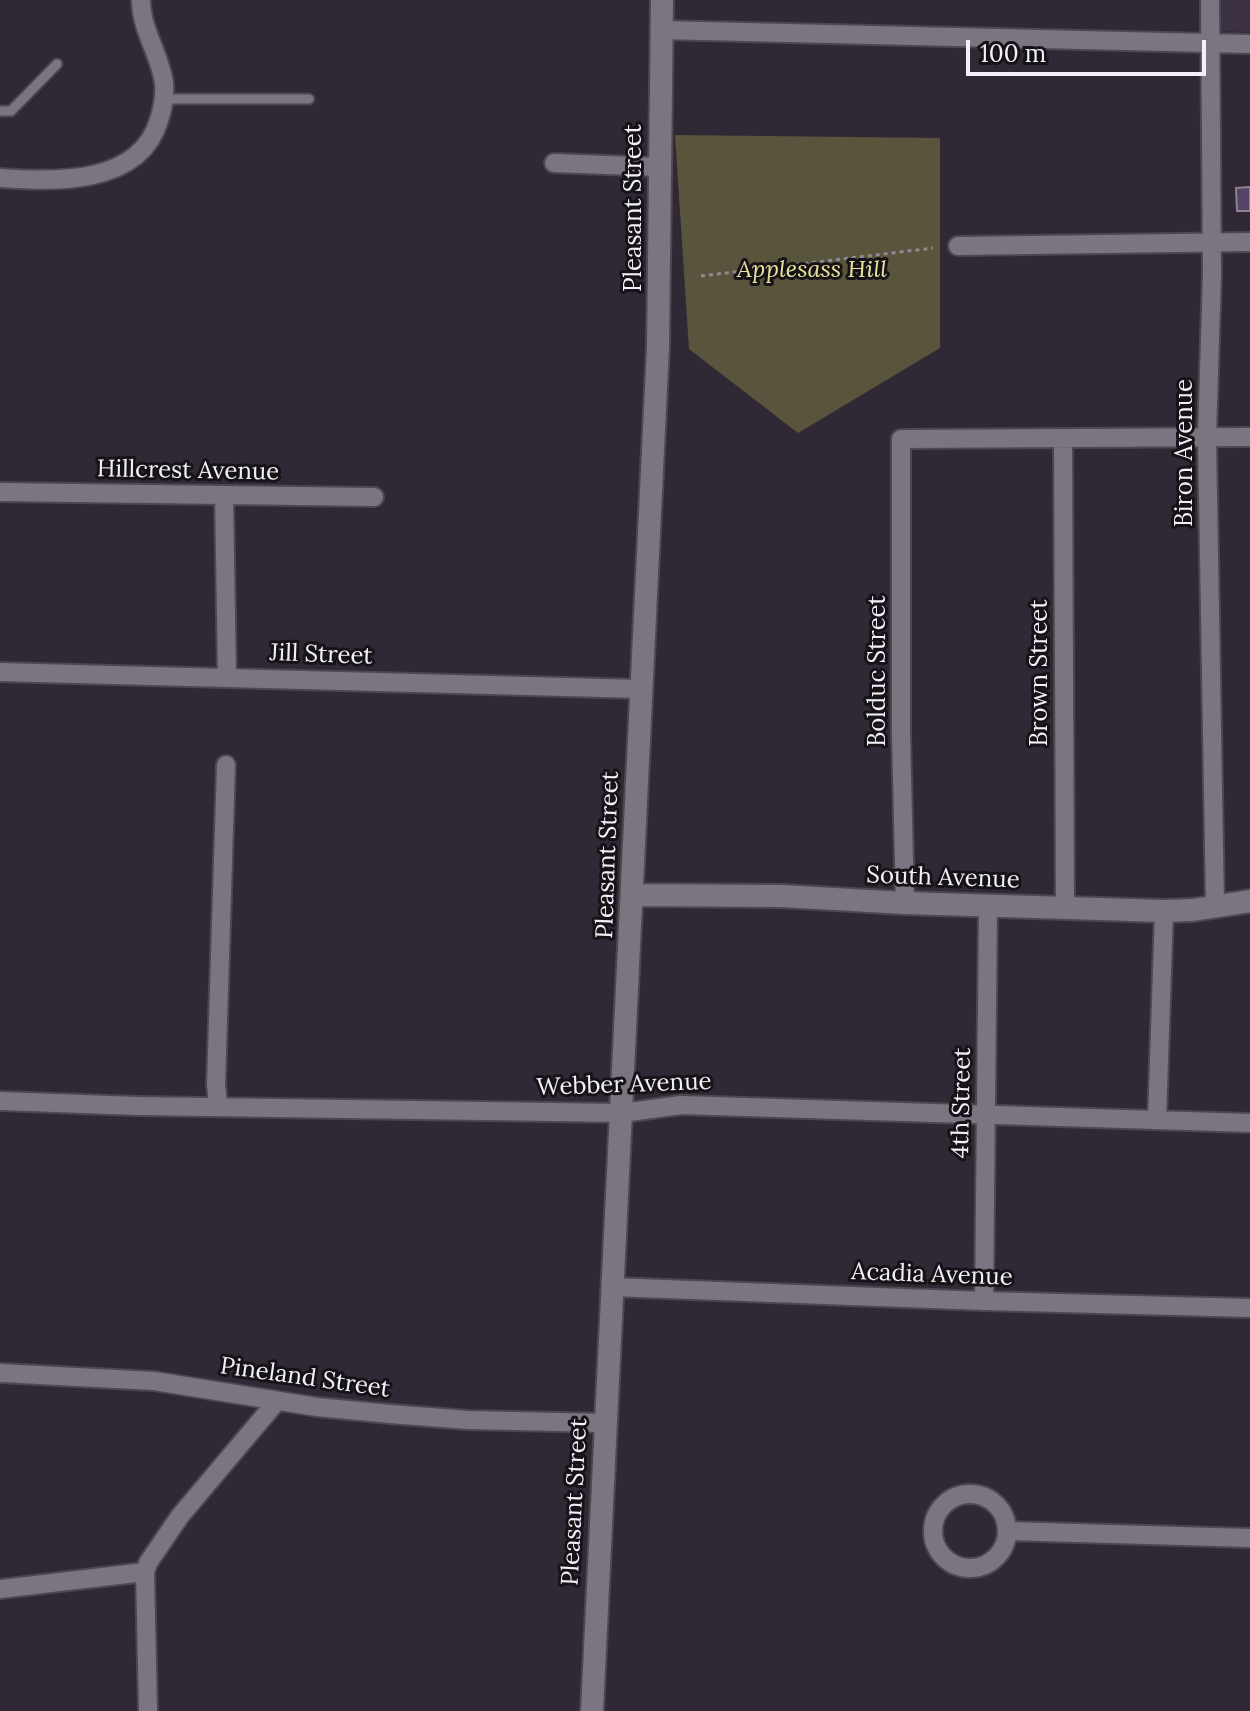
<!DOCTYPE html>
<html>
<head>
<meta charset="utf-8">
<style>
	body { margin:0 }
	#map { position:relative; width:1250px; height:1711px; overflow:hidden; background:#302935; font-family:Lora,serif }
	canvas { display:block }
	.scale { position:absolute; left:966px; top:40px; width:240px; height:36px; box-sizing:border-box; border:4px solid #f3eff6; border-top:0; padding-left:10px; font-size:24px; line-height:28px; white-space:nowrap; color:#f3eff6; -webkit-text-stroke:6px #161318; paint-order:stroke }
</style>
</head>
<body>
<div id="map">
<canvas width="1250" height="1711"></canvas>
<div class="scale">100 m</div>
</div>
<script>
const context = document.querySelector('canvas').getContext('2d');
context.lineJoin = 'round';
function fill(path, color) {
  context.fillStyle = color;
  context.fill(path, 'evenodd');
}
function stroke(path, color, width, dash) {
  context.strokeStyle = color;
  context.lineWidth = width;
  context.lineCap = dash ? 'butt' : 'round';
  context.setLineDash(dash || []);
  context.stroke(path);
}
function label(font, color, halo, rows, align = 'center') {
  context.font = font + ' Lora,serif';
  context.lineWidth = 6;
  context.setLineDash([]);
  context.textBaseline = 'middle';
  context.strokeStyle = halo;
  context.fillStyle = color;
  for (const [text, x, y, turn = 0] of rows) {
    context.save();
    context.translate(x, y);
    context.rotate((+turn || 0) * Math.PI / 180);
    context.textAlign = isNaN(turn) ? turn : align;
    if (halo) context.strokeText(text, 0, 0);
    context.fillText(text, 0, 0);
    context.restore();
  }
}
fill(new Path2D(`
	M 1218,0 L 1250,0 L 1250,32 L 1218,31 Z`), '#3b3142');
fill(new Path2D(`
	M 675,135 L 940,138 L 940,348 L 798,433 L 689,349 Z`), '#58553c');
const building = new Path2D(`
	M 1250,187 L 1250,211 L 1237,211 L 1236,188 Z`);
fill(building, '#564365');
stroke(building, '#8c8492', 2);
const service = new Path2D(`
	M 164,99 L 309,99
	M 0,111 L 11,111 L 57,64`);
const minor = new Path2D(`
	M 1210,0 L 1212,274 L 1207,437 L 1215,907
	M 661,30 L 1250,44
	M 554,163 L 660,167
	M 0,178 C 56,182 140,185 159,120 C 163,108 165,95 164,83 C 160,54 141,30 141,0
	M 958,246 L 1250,242
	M 1063,438 L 1065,909
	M 0,492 L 374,497
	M 224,495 L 227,677
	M 0,672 L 641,689
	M 905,903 L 901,734 L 901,439 L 1250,437
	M 0,1101 L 138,1106 L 622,1113 L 681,1105 L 1250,1123
	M 218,1106 L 216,1084 L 226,765
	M 1157,1120 L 1164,911
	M 612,1287 L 984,1301 L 1250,1308
	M 984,1301 L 988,906
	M 0,1373 L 154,1381 L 317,1407 L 390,1414 L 468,1420 L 605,1423
	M933 1531a37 37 0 1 1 74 0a37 37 0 1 1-74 0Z
	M 1008,1531 L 1250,1538
	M 0,1589 L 145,1572
	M 148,1711 L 145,1572 L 148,1563 L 180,1516 L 277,1401`);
const tertiary = new Path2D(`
	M 633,895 L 781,896 L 905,903 L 1164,911 L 1193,910 L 1250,901
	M 592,1711 L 658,347 L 662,0`);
stroke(service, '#4d4750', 13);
stroke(minor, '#4d4750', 22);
stroke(tertiary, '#4d4750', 26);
stroke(new Path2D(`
	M 701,276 L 933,248`), '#8e8992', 3, [4, 4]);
stroke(service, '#7b7481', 9);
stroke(minor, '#7b7481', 18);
stroke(tertiary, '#7b7481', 22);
label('24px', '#f3eff6', '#161318', [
	["Pleasant Street",634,208,-90],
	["Biron Avenue",1185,453,-90],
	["Hillcrest Avenue",188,471,1],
	["Jill Street",321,655,2],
	["Bolduc Street",878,671,-90],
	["Brown Street",1040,673,-90],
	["Pleasant Street",608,855,-88],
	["South Avenue",943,878,2],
	["Webber Avenue",624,1085,-2],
	["4th Street",962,1103,-89],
	["Acadia Avenue",932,1275,2],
	["Pineland Street",305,1378,8],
	["Pleasant Street",575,1502,-87]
]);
label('italic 24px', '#eae29b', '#161318', [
	["Applesass Hill",812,270]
]);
</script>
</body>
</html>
